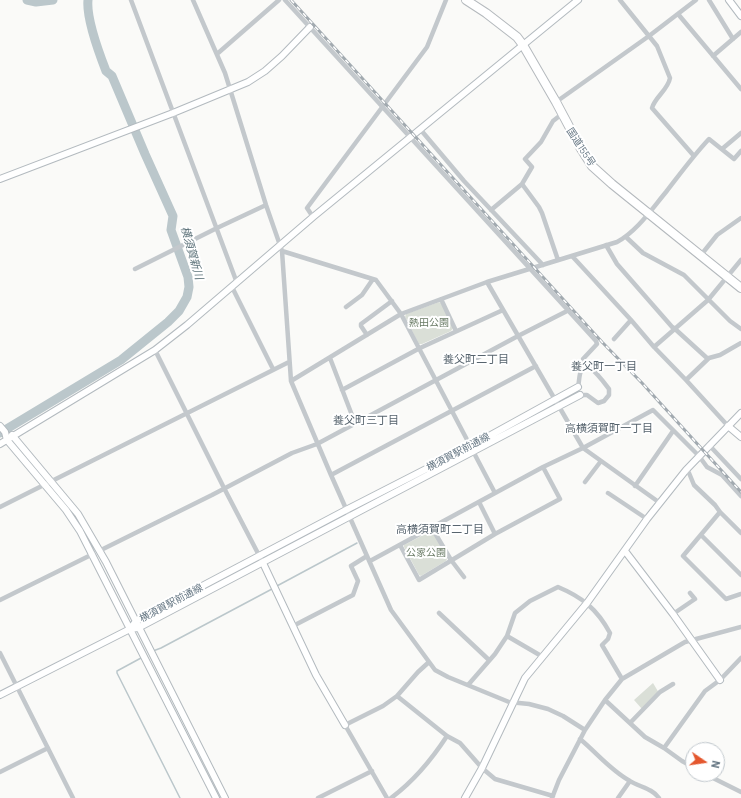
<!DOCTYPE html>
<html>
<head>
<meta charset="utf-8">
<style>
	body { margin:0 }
	#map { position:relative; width:741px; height:798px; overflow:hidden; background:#fafaf8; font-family:Barlow,sans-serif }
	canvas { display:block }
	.north { position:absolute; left:685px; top:742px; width:40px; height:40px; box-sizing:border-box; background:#fff; border:1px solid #c1c8cd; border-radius:50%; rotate:103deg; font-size:11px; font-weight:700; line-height:16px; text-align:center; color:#657683 }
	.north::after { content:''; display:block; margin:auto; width:14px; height:18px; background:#e4572e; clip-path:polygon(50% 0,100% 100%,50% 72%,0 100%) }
</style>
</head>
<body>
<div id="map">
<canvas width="741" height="798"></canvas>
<div class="north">N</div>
</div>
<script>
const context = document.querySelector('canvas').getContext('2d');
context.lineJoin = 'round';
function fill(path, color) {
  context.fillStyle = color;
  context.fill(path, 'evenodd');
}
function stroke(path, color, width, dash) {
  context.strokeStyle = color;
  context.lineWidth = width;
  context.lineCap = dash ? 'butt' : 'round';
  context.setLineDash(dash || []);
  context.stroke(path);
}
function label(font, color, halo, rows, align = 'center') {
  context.font = font + ' Barlow,"Noto Sans JP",sans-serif';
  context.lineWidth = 4;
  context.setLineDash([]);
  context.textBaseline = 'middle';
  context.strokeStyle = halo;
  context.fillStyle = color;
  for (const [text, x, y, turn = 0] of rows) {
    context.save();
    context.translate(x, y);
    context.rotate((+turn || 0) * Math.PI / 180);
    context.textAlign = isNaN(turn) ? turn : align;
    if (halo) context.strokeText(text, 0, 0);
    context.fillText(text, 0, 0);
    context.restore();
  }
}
fill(new Path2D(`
	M 439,302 L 441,303 L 453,328 L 451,331 L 422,344 L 419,344 L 405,317 L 406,314 Z
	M 431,531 L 433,531 L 447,559 L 446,561 L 421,576 L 419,575 L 404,547 L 404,545 Z
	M 653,683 L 659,693 L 642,709 L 634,700 Z`), '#dadfd7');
stroke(new Path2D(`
	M 275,587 L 357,543
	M 153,651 L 161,648 L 272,589
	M 141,658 L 117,671 L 117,673 L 180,798`), '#bbc7cb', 1.5);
stroke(new Path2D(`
	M 27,0 L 36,2 L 53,0
	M 0,433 L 121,360 L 168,322 L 179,311 L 187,297 L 189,287 L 188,277 L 171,230 L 173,216 L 145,154 L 112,76 L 106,71 C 99,53 86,19 88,0`), '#bbc7cb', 9);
const secondary = new Path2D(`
	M 729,0 L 741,16
	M 0,179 L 173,113 L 248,82 L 265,71 L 282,56 L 310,27
	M 0,426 L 5,432 L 7,440 L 66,510 L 80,531 L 216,798
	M 728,426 L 741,437
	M 12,435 L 78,514 L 106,562 L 225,798
	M 0,444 L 155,350 L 187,325 L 313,217 L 578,0
	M 625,551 L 673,614 L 720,680
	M 263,563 L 316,675 L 345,725
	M 130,629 L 136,621 L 346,510 L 471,446 L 578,387
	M 0,695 L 130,629 L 138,628 L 580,395
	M 465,798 L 482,768 L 525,678 L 587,603 L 647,519 L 686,470 L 741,413`);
const highway = new Path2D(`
	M 466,0 L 486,13 L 517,37 L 523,45 L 556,102 L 580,147 L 592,166 L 612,184 L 741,288`);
stroke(secondary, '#b3babf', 8);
stroke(highway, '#b4b9bd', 10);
stroke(new Path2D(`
	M 131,0 L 237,283
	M 193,0 L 225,73 L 266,205 L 282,251 L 291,381 L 331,475 L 391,610 L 435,670 L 448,677 L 509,702 L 529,704 L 548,709 L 563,716 L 585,730
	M 285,0 L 596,341 L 597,344 L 583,359 L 586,367
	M 620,0 L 657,46 L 670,78 C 668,90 655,97 652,108 L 694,156
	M 709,0 L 733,39
	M 678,14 L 741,89
	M 217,54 L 279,0
	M 713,56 L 741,32
	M 556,102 L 649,36 L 696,0
	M 420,129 L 464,181 L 543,265
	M 722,149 L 741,133
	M 522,184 L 539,207 L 542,213 L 558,260
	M 491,210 L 522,184 L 532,167 L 525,159 L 541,142 L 553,121 L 562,114
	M 313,217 L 307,208 L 427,47 L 446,0
	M 626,237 L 643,253 L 684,275 L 730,321 L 741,329
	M 606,245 L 617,264 L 673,328
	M 282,251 L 376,280 L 401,314 L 495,493
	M 701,255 L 717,235 L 741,218
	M 572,256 L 631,320 L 654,347 L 686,380 L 728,426
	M 135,269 L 217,228 L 266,205
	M 487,282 L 583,448 L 660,503
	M 232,287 L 273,369
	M 441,299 L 456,331
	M 346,307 L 362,295 L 373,279
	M 674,328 L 708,359
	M 367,335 L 361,326 L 361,324 L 392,301
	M 614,339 L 631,320
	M 654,347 L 708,300 L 741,260
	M 155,350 L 224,488 L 263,563
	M 330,358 L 355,423
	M 686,380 L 709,358 L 720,355 L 741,343
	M 291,381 L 401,314 L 487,282 L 617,242 C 637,231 651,210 666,192 C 680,174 693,156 709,139 L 734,159 L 741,151
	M 578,387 C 579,383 579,378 580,374 C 585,354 604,383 609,389 L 609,395 L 604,401 L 598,403 L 587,395 L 580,395
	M 342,390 L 420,348 L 503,310
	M 709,445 L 741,479
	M 686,470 L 689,473 L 694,485 L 715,505 L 720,512 L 741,533
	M 331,475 L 536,366
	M 585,482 L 601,461
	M 635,486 L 673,431
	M 608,493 L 647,519
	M 479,502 L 495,534
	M 0,507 L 289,362
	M 720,512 L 683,556 L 726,599 L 741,594
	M 432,528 L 451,560 L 464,577
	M 701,535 L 741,575
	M 400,545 L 419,580 L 495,534 L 560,499 L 543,467
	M 99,551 L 212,495 L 292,453 L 317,444 L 518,336 L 569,310
	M 370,561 L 543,467 L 583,448 L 653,410 L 699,456 L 707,467 L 722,475 L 741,496
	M 0,600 L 93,554
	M 439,613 L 489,660
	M 673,614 L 695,599 L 690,593
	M 293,626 L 353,595 L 358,581 L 351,566 L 367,556
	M 507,636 L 543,657
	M 0,653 L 73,798
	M 468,685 L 495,654 L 507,636 L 515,613 L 530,601 L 558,587 C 582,597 597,609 610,633 L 608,639 L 602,645 L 622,679
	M 397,696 L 447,736 L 460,743 L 482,768 L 495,779 L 553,796
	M 605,700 L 645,737 L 664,748 L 682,761 L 693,767
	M 630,723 L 660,692 L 673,684
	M 580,739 C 597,753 610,770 630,781 C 639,787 652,788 659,798
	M 664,748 L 705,691 L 720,680 L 741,658
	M 0,772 L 48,748
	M 705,774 L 741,792
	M 318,798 L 372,771
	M 387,798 L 345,725 L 383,706 L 397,696 L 418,672 L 429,662
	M 391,798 C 414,781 432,759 447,736
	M 552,798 L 559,780 L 585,730 L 605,700 L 622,679 L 685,642 L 741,627
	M 618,798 L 630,781`), '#c3c8cc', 4.5);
stroke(secondary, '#fff', 6);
stroke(highway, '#fff', 8);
const rail = new Path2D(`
	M 291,0 L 602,342 L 642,383 L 741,492`);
stroke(rail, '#a2aab0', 3);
stroke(rail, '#fff', 1.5, [4.5]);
label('10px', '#657683', '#fff', [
	["国道155号",581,147,57],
	["横須賀駅前通線",458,452,-28],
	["横須賀駅前通線",171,603,-28]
]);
label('10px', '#687a64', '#fff', [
	["熱田公園",429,323],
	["公家公園",426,553]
]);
label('italic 11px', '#60757c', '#fff', [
	["横須賀新川",192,253,74]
]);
label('11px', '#57646e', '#fff', [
	["養父町二丁目",476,359],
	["養父町一丁目",604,366],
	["養父町三丁目",366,420],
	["高横須賀町一丁目",609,428],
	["高横須賀町二丁目",440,529]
]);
</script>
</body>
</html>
